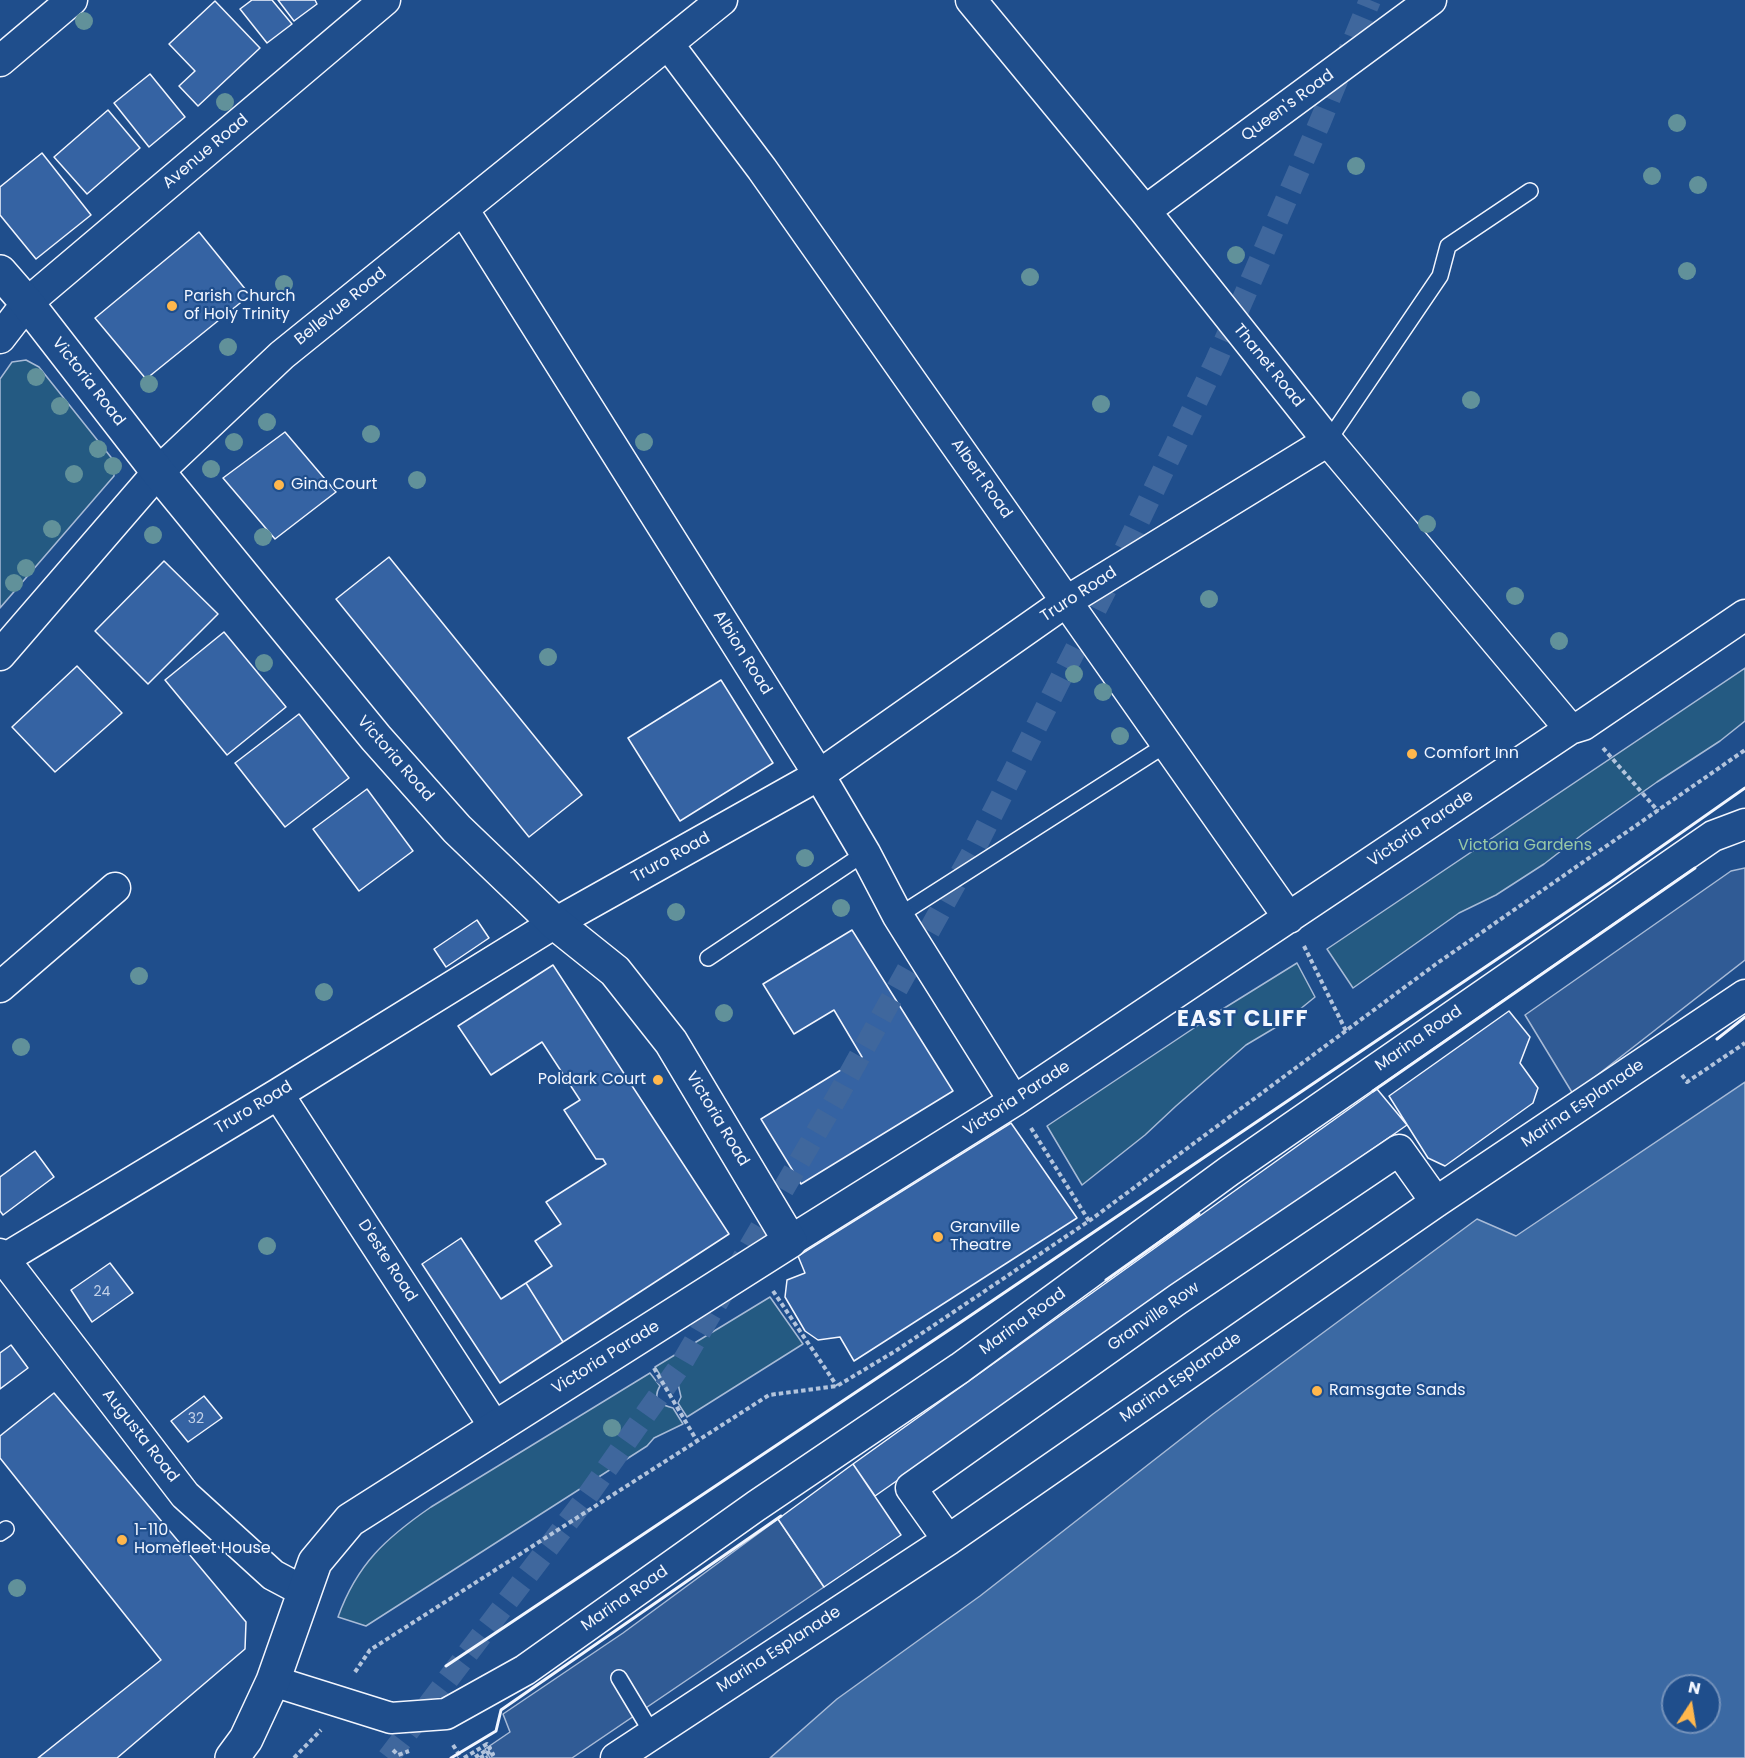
<!DOCTYPE html>
<html>
<head>
<meta charset="utf-8">
<style>
	body { margin:0 }
	#map { position:relative; width:1745px; height:1758px; overflow:hidden; background:#1f4e8c; font-family:Poppins,sans-serif }
	canvas { display:block }
	.north { position:absolute; left:1661px; top:1674px; width:60px; height:60px; box-sizing:border-box; background:#1f4e8c; border:2px solid #7391ba; border-radius:50%; rotate:12deg; font-size:16px; font-weight:700; line-height:24px; text-align:center; color:#f2f6ff }
	.north::after { content:''; display:block; margin:auto; width:21px; height:27px; background:#ffb74d; clip-path:polygon(50% 0,100% 100%,50% 72%,0 100%) }
</style>
</head>
<body>
<div id="map">
<canvas width="1745" height="1758"></canvas>
<div class="north">N</div>
</div>
<script>
const context = document.querySelector('canvas').getContext('2d');
context.lineJoin = 'round';
function fill(path, color) {
  context.fillStyle = color;
  context.fill(path, 'evenodd');
}
function stroke(path, color, width, dash) {
  context.strokeStyle = color;
  context.lineWidth = width;
  context.lineCap = dash ? 'butt' : 'round';
  context.setLineDash(dash || []);
  context.stroke(path);
}
function label(font, color, halo, rows, align = 'center') {
  context.font = font + ' Poppins,sans-serif';
  context.lineWidth = 4.5;
  context.setLineDash([]);
  context.textBaseline = 'middle';
  context.strokeStyle = halo;
  context.fillStyle = color;
  for (const [text, x, y, turn = 0] of rows) {
    context.save();
    context.translate(x, y);
    context.rotate((+turn || 0) * Math.PI / 180);
    context.textAlign = isNaN(turn) ? turn : align;
    if (halo) context.strokeText(text, 0, 0);
    context.fillText(text, 0, 0);
    context.restore();
  }
}
const green = new Path2D(`
	M 26,360 L 39,367 L 114,461 L 114,476 L 0,608 L 0,379 L 12,362 Z
	M 1745,668 L 1745,721 L 1720,741 L 1657,782 L 1583,834 L 1544,864 L 1496,895 L 1459,913 L 1353,988 L 1327,949 Z
	M 1297,963 L 1315,997 L 1283,1023 L 1246,1045 L 1176,1106 L 1145,1135 L 1082,1185 L 1047,1126 L 1218,1012 Z
	M 770,1297 L 803,1344 L 687,1417 L 678,1403 L 681,1397 L 678,1384 L 670,1380 L 664,1381 L 655,1367 Z
	M 650,1373 L 660,1386 C 652,1399 660,1405 673,1408 L 683,1424 L 654,1438 L 647,1446 L 366,1626 L 338,1617 C 357,1564 386,1538 431,1507 Z`);
fill(green, '#245a82');
stroke(green, '#a8bbd7', 1.5);
const parking = new Path2D(`
	M 1745,868 L 1745,960 L 1573,1094 L 1525,1015 L 1731,871 Z
	M 778,1519 L 824,1587 L 572,1758 L 490,1758 L 485,1749 L 510,1732 L 503,1714 L 623,1633 Z`);
fill(parking, '#305b95');
stroke(parking, '#a8bbd7', 1.5);
const water = new Path2D(`
	M 1745,1082 L 1745,1758 L 770,1758 L 837,1699 L 980,1596 L 1213,1414 L 1477,1219 L 1516,1236 ZM 1673,1686 L 1709,1686 L 1709,1722 L 1673,1722 Z`);
fill(water, '#3b69a3');
stroke(water, '#a8bbd7', 1.5);
const building = new Path2D(`
	M 252,0 L 272,0 L 292,24 L 267,43 L 240,9 Z
	M 278,0 L 315,0 L 317,4 L 294,21 Z
	M 215,1 L 260,48 L 198,106 L 179,86 L 195,71 L 169,44 Z
	M 150,74 L 185,117 L 149,147 L 114,103 Z
	M 108,110 L 140,148 L 87,194 L 54,157 Z
	M 42,153 L 91,215 L 36,259 L 0,215 L 0,187 Z
	M 199,232 L 250,295 L 146,379 L 95,318 Z
	M 285,432 L 336,492 L 275,539 L 223,478 Z
	M 389,557 L 582,795 L 529,837 L 336,599 Z
	M 164,561 L 218,614 L 148,684 L 95,631 Z
	M 224,632 L 286,707 L 227,755 L 165,680 Z
	M 77,666 L 122,713 L 55,772 L 12,727 Z
	M 721,680 L 773,763 L 680,821 L 628,738 Z
	M 299,714 L 349,778 L 285,827 L 235,763 Z
	M 367,789 L 413,851 L 359,891 L 313,829 Z
	M 477,920 L 489,938 L 446,967 L 434,949 Z
	M 852,930 L 953,1091 L 801,1184 L 761,1119 L 862,1057 L 834,1010 L 794,1034 L 763,984 Z
	M 553,965 L 729,1234 L 563,1342 L 526,1283 L 552,1266 L 535,1241 L 561,1224 L 546,1202 L 606,1164 L 603,1159 L 596,1159 L 564,1110 L 580,1100 L 542,1042 L 491,1075 L 458,1026 Z
	M 1509,1011 L 1530,1037 L 1520,1063 L 1538,1088 L 1533,1103 L 1445,1166 L 1428,1158 L 1389,1096 Z
	M 1377,1089 L 1407,1125 L 875,1496 L 853,1464 Z
	M 1011,1123 L 1077,1218 L 854,1361 L 840,1337 L 818,1340 L 805,1331 L 785,1297 L 787,1280 L 805,1273 L 798,1256 Z
	M 35,1151 L 54,1177 L 3,1215 L 0,1211 L 0,1177 Z
	M 461,1238 L 501,1299 L 526,1283 L 563,1342 L 500,1383 L 422,1264 Z
	M 110,1263 L 133,1293 L 92,1322 L 71,1290 Z
	M 11,1345 L 28,1368 L 0,1389 L 0,1353 Z
	M 54,1393 L 246,1622 L 245,1649 L 117,1758 L 38,1758 L 161,1660 L 0,1458 L 0,1436 Z
	M 204,1396 L 222,1418 L 188,1442 L 171,1421 Z
	M 853,1464 L 901,1535 L 824,1587 L 778,1519 Z`);
fill(building, '#3563a3');
stroke(building, '#f2f6ff', 1.5);
stroke(new Path2D(`
	M 388,1758 L 586,1498 L 682,1363 L 837,1097 L 976,846 L 1105,591 L 1216,361 L 1320,122 L 1370,0`), '#3f679d', 22, [22, 11]);
const service = new Path2D(`
	M 1328,441 L 1440,276 L 1448,246 L 1530,191
	M 898,916 L 1167,744
	M 708,958 L 865,853
	M 0,1533 L 6,1529
	M 619,1678 L 652,1733`);
const minor = new Path2D(`
	M 971,0 L 1145,211 L 1328,441 L 1570,729
	M 668,44 L 762,169 L 1289,918
	M 0,61 L 72,0
	M 463,209 L 819,775 L 865,853 L 898,916 L 1014,1101
	M 1145,211 L 1431,0
	M 0,338 L 27,303 L 385,0
	M 0,655 L 158,472 L 282,355 L 722,0
	M 0,987 L 115,888
	M 278,1094 L 496,1429
	M 790,1241 L 1014,1101 L 1570,729 L 1583,725 L 1745,615
	M 0,1254 L 185,1495 L 273,1575 L 305,1592
	M 4,1259 L 278,1094 L 555,923 L 819,775 L 1067,601 L 1328,441
	M 948,1540 L 911,1488 L 1178,1299 L 1399,1150 L 1436,1202
	M 273,1681 L 391,1718 L 446,1714 L 525,1670 L 756,1506 L 960,1368 L 1229,1171 L 1713,836 L 1745,824
	M 616,1758 L 948,1540 L 1436,1202 L 1745,995`);
const secondary = new Path2D(`
	M 0,272 L 27,303 L 158,472 L 376,738 L 457,829 L 555,923 L 615,971 L 671,1042 L 790,1241 L 350,1520 L 315,1562 L 273,1681 L 246,1739 L 232,1758`);
stroke(service, '#f2f6ff', 18);
stroke(minor, '#f2f6ff', 33);
stroke(secondary, '#f2f6ff', 36);
stroke(new Path2D(`
	M 1603,748 L 1658,811
	M 1304,946 L 1346,1031
	M 1682,1075 L 1687,1082 L 1745,1043
	M 1031,1128 L 1089,1221
	M 773,1291 L 837,1386
	M 654,1368 L 697,1441
	M 355,1672 L 370,1650 L 769,1395 L 837,1386 L 897,1350 L 1089,1221 L 1436,964 L 1745,750
	M 453,1745 L 460,1756 L 458,1758
	M 393,1750 L 398,1755 L 409,1751
	M 294,1758 L 321,1730
	M 464,1758 L 487,1744 L 490,1748 L 474,1758
	M 480,1758 L 491,1751 L 493,1754 L 486,1758`), '#b3c4dc', 4, [4.5, 3]);
stroke(service, '#1f4e8c', 15);
stroke(minor, '#1f4e8c', 30);
stroke(secondary, '#1f4e8c', 33);
stroke(new Path2D(`
	M 1717,1039 L 1745,1017
	M 1373,1091 L 1695,868
	M 1106,1280 L 1199,1214
	M 446,1666 L 958,1324 L 1611,882 L 1745,788
	M 451,1758 L 496,1731 L 501,1710 L 781,1516`), '#f2f6ff', 3);
context.fillStyle = '#61919a';
for (const [x, y] of [
	[84,21],
	[225,102],
	[1677,123],
	[1356,166],
	[1652,176],
	[1698,185],
	[1236,255],
	[1687,271],
	[1030,277],
	[284,284],
	[228,347],
	[36,377],
	[149,384],
	[1471,400],
	[1101,404],
	[60,406],
	[267,422],
	[371,434],
	[234,442],
	[644,442],
	[98,449],
	[113,466],
	[211,469],
	[74,474],
	[417,480],
	[1427,524],
	[52,529],
	[153,535],
	[263,537],
	[26,568],
	[14,583],
	[1515,596],
	[1209,599],
	[1559,641],
	[548,657],
	[264,663],
	[1074,674],
	[1103,692],
	[1120,736],
	[805,858],
	[841,908],
	[676,912],
	[139,976],
	[324,992],
	[724,1013],
	[21,1047],
	[267,1246],
	[612,1428],
	[17,1588]
]) {
  context.beginPath();
  context.arc(x, y, 9, 0, 2 * Math.PI);
  context.fill();
}
for (const [x, y, r, color] of [
	[172,306,6,"#ffb74d"],
	[279,485,6,"#ffb74d"],
	[1412,754,6,"#ffb74d"],
	[658,1080,6,"#ffb74d"],
	[938,1237,6,"#ffb74d"],
	[1317,1391,6,"#ffb74d"],
	[122,1540,6,"#ffb74d"]
]) {
  const dot = new Path2D();
  dot.arc(x, y, r, 0, 2 * Math.PI);
  context.fillStyle = color;
  context.fill(dot);
  stroke(dot, '#1f4e8c', 2);
}
label('14px', '#c3d1e8', null, [
	["24",102,1292],
	["32",196,1419]
]);
label('16px', '#f2f6ff', '#1f4e8c', [
	["Queen's Road",1288,106,-36],
	["Avenue Road",206,152,-40],
	["Bellevue Road",341,307,-39],
	["Thanet Road",1268,366,51],
	["Victoria Road",88,382,52],
	["Albert Road",981,479,55],
	["Truro Road",1079,595,-33],
	["Albion Road",742,653,58],
	["Victoria Road",395,759,49],
	["Victoria Parade",1421,829,-34],
	["Truro Road",671,858,-29],
	["Marina Road",1419,1039,-35],
	["Victoria Parade",1017,1099,-33],
	["Marina Esplanade",1583,1104,-34],
	["Truro Road",254,1108,-31],
	["Victoria Road",717,1119,59],
	["D'este Road",387,1261,57],
	["Granville Row",1154,1317,-35],
	["Marina Road",1023,1322,-36],
	["Victoria Parade",606,1358,-32],
	["Marina Esplanade",1181,1378,-35],
	["Augusta Road",140,1436,52],
	["Marina Road",625,1599,-35],
	["Marina Esplanade",779,1650,-33]
]);
label('16px', '#f2f6ff', '#1f4e8c', [
	["Parish Church",184,297],
	["of Holy Trinity",184,315],
	["Gina Court",291,485],
	["Comfort Inn",1424,754],
	["Poldark Court",646,1080,"right"],
	["Granville",950,1228],
	["Theatre",950,1246],
	["Ramsgate Sands",1329,1391],
	["1-110",134,1531],
	["Homefleet House",134,1549]
], 'left');
label('16px', '#97c8a6', '#1f4e8c', [
	["Victoria Gardens",1525,846]
]);
context.letterSpacing = '1.5px';
label('bold 22px', '#f2f6ff', '#1f4e8c', [
	["EAST CLIFF",1243,1020]
]);
context.letterSpacing = '0px';
</script>
</body>
</html>
